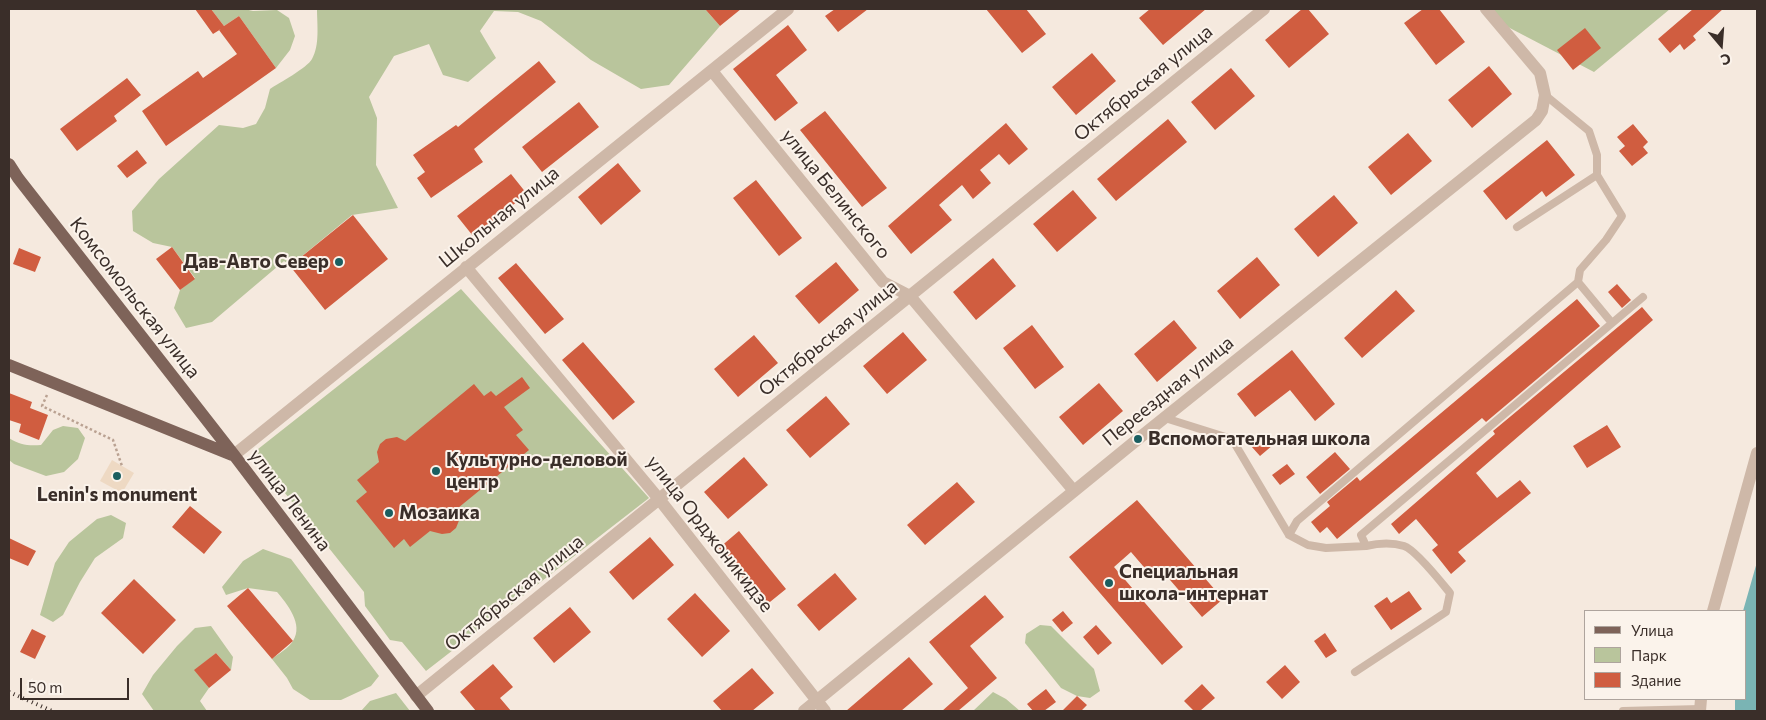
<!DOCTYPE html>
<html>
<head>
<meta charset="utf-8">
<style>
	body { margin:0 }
	#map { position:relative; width:1766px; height:720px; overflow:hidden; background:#f5e9de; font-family:Commissioner,sans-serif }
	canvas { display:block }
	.frame { position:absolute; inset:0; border:10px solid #3a2e29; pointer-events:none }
	.legend { position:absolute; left:1584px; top:610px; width:162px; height:90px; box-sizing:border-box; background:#fbf3eb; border:1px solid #aea49d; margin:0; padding:6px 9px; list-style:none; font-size:15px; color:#3a2e29 }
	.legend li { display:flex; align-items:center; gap:10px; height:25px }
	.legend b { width:25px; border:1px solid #aea49d }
	.north { position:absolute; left:1696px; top:20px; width:50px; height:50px; -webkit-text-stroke:4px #fbf3eb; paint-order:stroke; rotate:162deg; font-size:14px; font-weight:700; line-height:20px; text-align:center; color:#3a2e29 }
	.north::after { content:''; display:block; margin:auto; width:18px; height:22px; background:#3a2e29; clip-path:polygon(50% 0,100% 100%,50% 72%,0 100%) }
	.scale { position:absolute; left:20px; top:678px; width:109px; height:22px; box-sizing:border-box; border:2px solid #3a2e29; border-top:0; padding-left:6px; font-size:15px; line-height:18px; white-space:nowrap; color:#3a2e29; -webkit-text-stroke:4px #fbf3eb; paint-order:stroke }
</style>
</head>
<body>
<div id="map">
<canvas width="1766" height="720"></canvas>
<div class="frame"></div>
<ul class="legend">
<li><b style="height:6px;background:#7e6359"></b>Улица</li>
<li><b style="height:14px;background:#b9c59c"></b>Парк</li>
<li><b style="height:14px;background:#d05d40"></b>Здание</li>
</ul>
<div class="north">С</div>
<div class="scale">50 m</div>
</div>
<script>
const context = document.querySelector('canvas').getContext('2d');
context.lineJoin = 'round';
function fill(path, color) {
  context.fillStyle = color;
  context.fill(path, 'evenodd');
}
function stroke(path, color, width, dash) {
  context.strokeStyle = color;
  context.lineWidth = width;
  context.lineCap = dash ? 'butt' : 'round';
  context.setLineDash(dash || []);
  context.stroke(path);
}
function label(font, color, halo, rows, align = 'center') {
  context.font = font + ' Commissioner,sans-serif';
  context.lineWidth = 4;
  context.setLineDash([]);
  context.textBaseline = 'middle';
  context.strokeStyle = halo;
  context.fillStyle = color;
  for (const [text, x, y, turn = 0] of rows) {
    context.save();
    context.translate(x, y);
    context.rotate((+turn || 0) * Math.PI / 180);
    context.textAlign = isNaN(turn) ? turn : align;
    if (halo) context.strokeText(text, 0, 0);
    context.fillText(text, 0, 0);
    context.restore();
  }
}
fill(new Path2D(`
	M 211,9 L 244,9 L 253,11 L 277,10 L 289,18 L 295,36 L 290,50 L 276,68 L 239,16 L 224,26 Z
	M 317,9 L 705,9 L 720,26 L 669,85 L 641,89 L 591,60 L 541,21 L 518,12 L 494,11 L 480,31 L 496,58 L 468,82 L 443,75 L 429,44 L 394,56 L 369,97 L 377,118 L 376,165 L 398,208 L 352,215 L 290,266 L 284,261 L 212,322 L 186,328 L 174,308 L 180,290 L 195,278 L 172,247 L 153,243 L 133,231 L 132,211 L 159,179 L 219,125 L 243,128 L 256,124 L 265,108 L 270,89 C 279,83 307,68 312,59 C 320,45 317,25 317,9 Z
	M 1492,9 L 1670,9 L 1594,72 L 1504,25 Z
	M 461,289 L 649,498 L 426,671 L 402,642 L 390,640 L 365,606 L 364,592 L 253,453 Z
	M 63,426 L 78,428 L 85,438 L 78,459 L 64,472 L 46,476 L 14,464 L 9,460 L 9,438 C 20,445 28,446 41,445 L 53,430 Z
	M 111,515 L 126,523 L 123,538 L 95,558 L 80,582 L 63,615 L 53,622 L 40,615 L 55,563 L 69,542 L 97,519 Z
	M 263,549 L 291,559 L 379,676 L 371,686 L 341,700 L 310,700 L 293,689 L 287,678 L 272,659 C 278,654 289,648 293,641 C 304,624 287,604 277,592 L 248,588 L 226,595 L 222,587 L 243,561 Z
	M 1040,625 L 1051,626 L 1094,669 L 1100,691 L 1090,698 L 1077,696 L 1061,688 L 1025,643 L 1026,634 Z
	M 211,626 L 233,657 L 231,670 L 216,653 L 195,670 L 209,688 L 200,701 L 207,711 L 154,711 L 142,694 L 153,675 L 177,646 L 195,628 Z
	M 993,692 L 1006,699 L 1020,711 L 973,711 Z
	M 396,693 L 410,711 L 361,711 L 370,701 Z`), '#b9c59c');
fill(new Path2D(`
	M 112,460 L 134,473 L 122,493 L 100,481 Z`), '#eed9c3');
fill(new Path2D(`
	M 1757,562 L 1757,711 L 1735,711 L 1735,699 L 1745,699 L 1745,611 L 1743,611 Z`), '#7ab4b4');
fill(new Path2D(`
	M 195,9 L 211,9 L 224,26 L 239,16 L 276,68 L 166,146 L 142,111 L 198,71 L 203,78 L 237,54 L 219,30 L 221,29 L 213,34 Z
	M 705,9 L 741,9 L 720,26 Z
	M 835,9 L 868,9 L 838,32 L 825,16 Z
	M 986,9 L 1026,9 L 1046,34 L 1022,53 Z
	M 1150,9 L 1206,9 L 1163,45 L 1139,18 Z
	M 1302,9 L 1308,9 L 1329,34 L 1289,68 L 1265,40 Z
	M 1423,9 L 1439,9 L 1465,42 L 1436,65 L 1404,23 Z
	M 1693,9 L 1723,9 L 1693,36 L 1696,40 L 1684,50 L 1680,44 L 1670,53 L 1658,39 Z
	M 788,25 L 807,50 L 776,75 L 798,103 L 775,121 L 733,69 Z
	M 1585,28 L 1601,48 L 1573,70 L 1557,50 Z
	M 1092,53 L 1116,81 L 1076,115 L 1052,87 Z
	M 539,61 L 556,82 L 474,149 L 483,162 L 431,198 L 417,178 L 425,172 L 413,155 L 456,125 L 458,127 Z
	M 1489,66 L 1512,94 L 1472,128 L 1448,100 Z
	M 1231,68 L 1255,96 L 1215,130 L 1191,102 Z
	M 127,78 L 141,95 L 114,116 L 117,121 L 77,151 L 60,129 Z
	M 579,102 L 599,127 L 542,172 L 522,147 Z
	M 825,111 L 887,188 L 862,207 L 800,130 Z
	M 1168,119 L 1187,142 L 1116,201 L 1097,179 Z
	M 1006,123 L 1028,149 L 1009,165 L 999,154 L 980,170 L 991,183 L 973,199 L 962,185 L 939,205 L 952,220 L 911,254 L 888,226 Z
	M 1633,124 L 1648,142 L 1643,147 L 1648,153 L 1632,166 L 1619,151 L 1625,146 L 1617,137 Z
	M 1408,133 L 1432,161 L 1391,195 L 1368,167 Z
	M 1547,140 L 1575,175 L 1546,197 L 1542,191 L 1506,220 L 1483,191 Z
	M 137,150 L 147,163 L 127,178 L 117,166 Z
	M 618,163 L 641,191 L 601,225 L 578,197 Z
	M 511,174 L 527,194 L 473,236 L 457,216 Z
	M 756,180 L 802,238 L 779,256 L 733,198 Z
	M 1073,190 L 1097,218 L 1057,252 L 1033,224 Z
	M 1334,195 L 1358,223 L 1318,257 L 1294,229 Z
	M 353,215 L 388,259 L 325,310 L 290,266 Z
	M 172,247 L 195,279 L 180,290 L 156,259 Z
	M 19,248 L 41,257 L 35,272 L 13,264 Z
	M 1257,257 L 1280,285 L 1240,319 L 1217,291 Z
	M 993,258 L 1016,286 L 976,320 L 953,292 Z
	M 836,262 L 859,290 L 819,324 L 795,296 Z
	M 516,263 L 564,319 L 545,334 L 498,278 Z
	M 1617,284 L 1631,300 L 1622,308 L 1608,292 Z
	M 1396,290 L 1415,311 L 1362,358 L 1344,338 Z
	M 1577,299 L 1600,326 L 1486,422 L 1482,418 L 1337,539 L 1327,527 L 1320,533 L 1311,522 L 1330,506 L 1327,502 L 1357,477 L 1360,481 Z
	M 1642,307 L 1653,320 L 1476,473 L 1497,498 L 1520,480 L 1531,493 L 1458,552 L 1466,561 L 1451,574 L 1432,550 L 1438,545 L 1416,519 L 1399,534 L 1391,524 L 1495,434 L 1493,431 Z
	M 1174,320 L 1197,348 L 1157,382 L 1134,354 Z
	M 1032,325 L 1064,367 L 1035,389 L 1003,348 Z
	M 903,332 L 927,360 L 887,394 L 863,366 Z
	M 754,335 L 778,363 L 738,397 L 714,369 Z
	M 583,342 L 635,402 L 613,420 L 562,360 Z
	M 1292,350 L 1335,404 L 1315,421 L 1290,390 L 1255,417 L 1237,394 Z
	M 522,377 L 530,388 L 504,407 L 523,430 L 516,435 L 529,450 L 458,508 L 460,518 L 456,528 L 450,533 L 442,534 L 430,531 L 410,547 L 404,539 L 394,548 L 356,501 L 367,492 L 357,480 L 379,462 L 377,452 L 380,444 L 386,439 L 397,437 L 405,441 L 474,384 L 484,396 L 491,391 L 496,396 Z
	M 1099,383 L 1123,411 L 1083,445 L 1059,417 Z
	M 9,393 L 32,402 L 30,408 L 48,415 L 39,440 L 19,432 L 21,424 L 9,420 Z
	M 826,396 L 850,424 L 810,458 L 786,430 Z
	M 1607,425 L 1621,447 L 1587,468 L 1573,446 Z
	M 1264,435 L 1273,445 L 1260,456 L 1251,446 Z
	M 1335,452 L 1350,469 L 1320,494 L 1306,477 Z
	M 744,457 L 768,485 L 728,519 L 704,492 Z
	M 1287,464 L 1295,474 L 1280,485 L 1272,475 Z
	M 957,482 L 975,502 L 925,545 L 907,525 Z
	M 1137,500 L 1223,599 L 1202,617 L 1164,573 L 1155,580 L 1131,552 L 1114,567 L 1183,647 L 1162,665 L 1069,557 Z
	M 190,506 L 222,532 L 204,554 L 172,527 Z
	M 739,531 L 786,589 L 765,606 L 719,548 Z
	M 650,537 L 674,565 L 633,600 L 609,572 Z
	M 9,538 L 36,551 L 28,566 L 9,558 Z
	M 835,573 L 857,599 L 819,631 L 797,605 Z
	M 134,579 L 176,620 L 143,654 L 101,613 Z
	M 248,588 L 293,641 L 272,659 L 227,606 Z
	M 1409,591 L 1422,609 L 1391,630 L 1374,606 L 1387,597 L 1391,603 Z
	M 695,593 L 730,631 L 702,657 L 667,619 Z
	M 985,595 L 1004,617 L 970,646 L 997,678 L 958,711 L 942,711 L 968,688 L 929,642 Z
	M 570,607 L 591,632 L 554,663 L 533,638 Z
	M 1063,611 L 1073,623 L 1062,632 L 1052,620 Z
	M 1096,625 L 1112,643 L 1098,655 L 1083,637 Z
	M 32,629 L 46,636 L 35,659 L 20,652 Z
	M 1325,633 L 1337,651 L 1326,658 L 1314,641 Z
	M 216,653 L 231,670 L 209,688 L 194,670 Z
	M 909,657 L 933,684 L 901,711 L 846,711 Z
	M 493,664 L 513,687 L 500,698 L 511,711 L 476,711 L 460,692 Z
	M 1285,665 L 1300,682 L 1282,699 L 1266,682 Z
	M 752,668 L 774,693 L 752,711 L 722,711 L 713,701 Z
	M 1202,684 L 1215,698 L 1200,711 L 1194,711 L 1184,701 Z
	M 1046,689 L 1056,702 L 1044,711 L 1033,711 L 1027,704 Z
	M 1077,696 L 1087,705 L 1081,711 L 1062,711 Z`), '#d05d40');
stroke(new Path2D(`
	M 47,395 L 42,406 L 113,440 L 122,466`), '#baa292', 2.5, [2.5, 2.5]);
stroke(new Path2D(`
	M 1597,175 L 1622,216 L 1606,240 L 1580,270 L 1578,282 L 1612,323
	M 1517,227 L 1597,175 L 1597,155 L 1589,131 L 1545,95
	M 1165,418 L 1232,439 L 1289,535 L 1308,545 L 1326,548 L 1366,546
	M 1289,535 L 1297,521 L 1578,282
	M 1355,672 L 1446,612 L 1450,593 C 1441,582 1416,550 1404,546 C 1391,542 1379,543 1366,546 L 1361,535 L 1643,297
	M 1623,711 L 1700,709`), '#ceb8a8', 8);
stroke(new Path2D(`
	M 712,71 L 883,282 L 910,296 L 1074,491
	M 466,267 L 659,499 L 825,711
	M 234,455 L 788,9
	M 1713,611 L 1757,453
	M 416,696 L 1264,9
	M 804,711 L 1138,439 L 1536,120 L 1542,111 L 1545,95 L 1540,73 L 1486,9
	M 1700,711 L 1701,699`), '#ceb8a8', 12);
stroke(new Path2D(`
	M 9,164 L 18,178 L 234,455 L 428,711
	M 9,365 L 232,455`), '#7e6359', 12);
stroke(new Path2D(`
	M 9,692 L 52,711`), '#3a2e29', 4, [1, 4]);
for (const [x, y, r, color] of [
	[339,262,5,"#1a5e60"],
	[1138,439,5,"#1a5e60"],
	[436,471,5,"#1a5e60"],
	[117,476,5,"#1a5e60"],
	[389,513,5,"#1a5e60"],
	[1109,583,5,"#1a5e60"]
]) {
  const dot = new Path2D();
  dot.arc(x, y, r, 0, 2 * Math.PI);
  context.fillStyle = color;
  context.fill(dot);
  stroke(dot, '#fbf3eb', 2);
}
label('19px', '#3a2e29', '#fbf3eb', [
	["Октябрьская улица",1143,83,-39],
	["улица Белинского",836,194,51],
	["Школьная улица",499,217,-39],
	["Комсомольская улица",135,298,52],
	["Октябрьская улица",828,338,-39],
	["Переездная улица",1168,391,-39],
	["улица Ленина",290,500,53],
	["улица Орджоникидзе",710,534,52],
	["Октябрьская улица",514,593,-39]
]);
label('bold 19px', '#3a2e29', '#fbf3eb', [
	["Дав-Авто Север",329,262,"right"],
	["Вспомогательная школа",1148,439],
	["Культурно-деловой",446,460],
	["центр",446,482],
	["Lenin's monument",117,495,"center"],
	["Мозаика",399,513],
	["Специальная",1119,572],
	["школа-интернат",1119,594]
], 'left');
</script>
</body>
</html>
